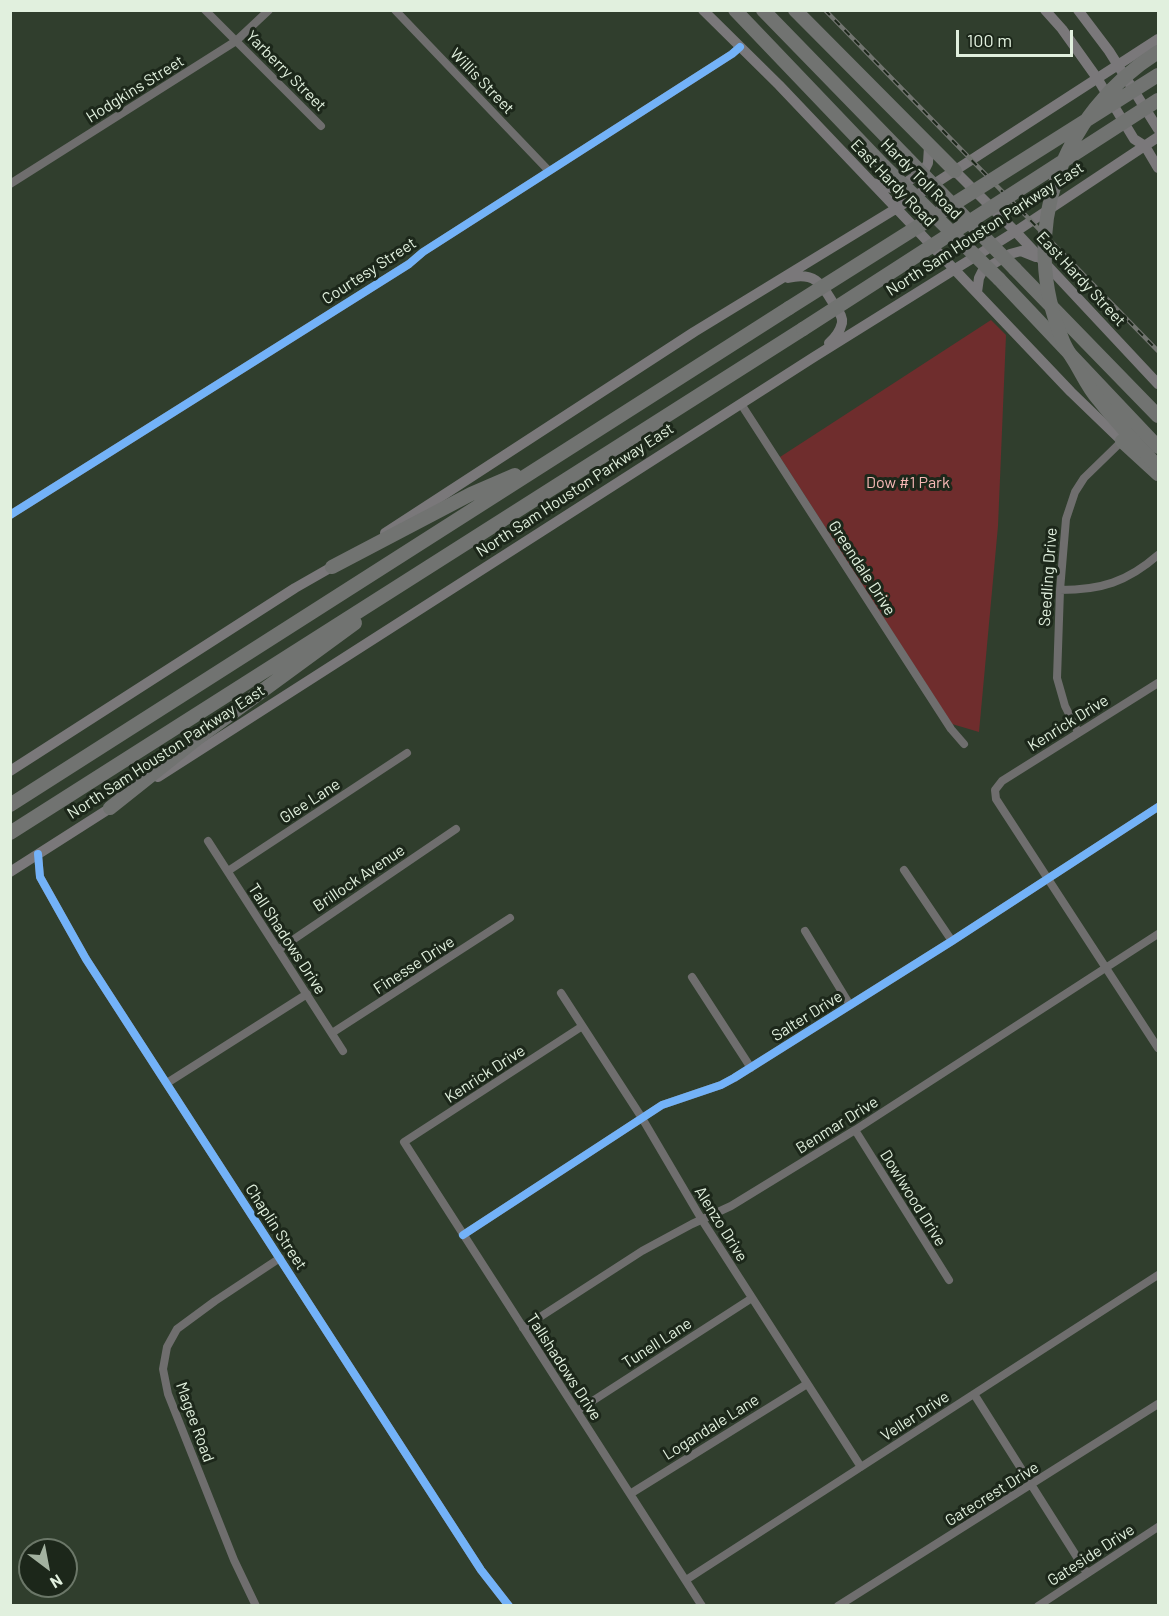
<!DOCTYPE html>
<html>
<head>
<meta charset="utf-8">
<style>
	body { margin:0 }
	#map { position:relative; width:1169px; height:1616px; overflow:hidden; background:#303e2d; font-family:Barlow,sans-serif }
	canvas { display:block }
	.frame { position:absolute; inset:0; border:12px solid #e1f0de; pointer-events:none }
	.north { position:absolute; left:18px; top:1538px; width:60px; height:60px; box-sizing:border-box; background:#1c271a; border:2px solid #6b7768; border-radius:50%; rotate:148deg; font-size:16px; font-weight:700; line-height:24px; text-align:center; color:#e1f0de }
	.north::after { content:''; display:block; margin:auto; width:21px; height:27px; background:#a3b2a0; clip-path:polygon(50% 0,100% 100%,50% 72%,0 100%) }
	.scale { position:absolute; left:956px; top:30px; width:117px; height:27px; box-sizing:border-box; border:3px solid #e1f0de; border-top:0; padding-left:8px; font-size:18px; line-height:21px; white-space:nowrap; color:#e1f0de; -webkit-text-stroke:4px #1c271a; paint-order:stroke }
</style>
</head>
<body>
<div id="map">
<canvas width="1169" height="1616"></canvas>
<div class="frame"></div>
<div class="north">N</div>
<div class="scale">100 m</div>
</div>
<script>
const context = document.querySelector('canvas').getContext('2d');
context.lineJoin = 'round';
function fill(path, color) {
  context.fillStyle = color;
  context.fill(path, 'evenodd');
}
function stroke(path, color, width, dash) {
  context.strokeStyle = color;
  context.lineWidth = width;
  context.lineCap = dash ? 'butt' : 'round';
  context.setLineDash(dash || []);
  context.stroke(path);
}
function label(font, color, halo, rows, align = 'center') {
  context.font = font + ' Barlow,sans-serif';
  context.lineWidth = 6;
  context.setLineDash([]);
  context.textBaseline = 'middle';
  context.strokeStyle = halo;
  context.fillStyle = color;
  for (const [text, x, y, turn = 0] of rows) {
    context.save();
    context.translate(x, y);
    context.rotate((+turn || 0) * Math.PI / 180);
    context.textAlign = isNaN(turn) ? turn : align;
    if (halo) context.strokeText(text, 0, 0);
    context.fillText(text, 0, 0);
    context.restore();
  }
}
fill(new Path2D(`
	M 991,320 L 1006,335 L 998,526 L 979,732 L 952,724 L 780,457 Z`), '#6f2d2d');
stroke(new Path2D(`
	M 205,10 L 321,126
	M 395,10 L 549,171
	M 10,184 L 236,41 L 269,10
	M 741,404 L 951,729 L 964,744
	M 10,515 L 409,264 L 423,252 L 732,54 L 740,47
	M 1060,590 C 1101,590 1127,582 1158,555
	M 1158,683 L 1002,781 L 995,790 L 996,799 L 1158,1048
	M 1078,732 L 1065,706 L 1057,678 L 1060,590 L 1066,519 L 1075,492 L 1084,478 L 1122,441
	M 208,841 L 343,1051
	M 38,854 L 40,877 L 86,959 L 481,1570 L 509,1606
	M 904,870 L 952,941
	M 228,871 L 407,753
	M 805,931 L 850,1005
	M 278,950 L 456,829
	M 692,977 L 751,1068
	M 561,993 L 642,1118 L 702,1220 L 861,1467
	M 581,1027 L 404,1142 L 702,1606
	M 332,1033 L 510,918
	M 167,1083 L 307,994
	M 855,1130 L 949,1280
	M 463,1235 L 662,1105 L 721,1085 L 734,1078 L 952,941 L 1158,807
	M 523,1328 L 642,1251 L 692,1224 L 731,1206 L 855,1130 L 1158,934
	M 974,1394 L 1087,1573
	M 577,1411 L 752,1298
	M 630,1494 L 807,1384
	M 686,1580 L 1158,1275
	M 256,1606 L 234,1560 L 168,1394 L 163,1369 L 167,1347 L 177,1329 L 215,1301 L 280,1258
	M 838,1606 L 1158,1404
	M 1038,1606 L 1158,1527`), '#6f6e6e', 8);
stroke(new Path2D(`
	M 703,10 L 779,85 L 1071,392 L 1127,446
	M 1045,10 L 1062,29 L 1097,78 L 1134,139 L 1145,146 L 1158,168
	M 1078,10 L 1109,51 L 1158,129
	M 955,171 L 1015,231 L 1158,384
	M 873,183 L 891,188 L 902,185 L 924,171 L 928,163 L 929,146
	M 788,278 C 816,271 822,285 835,306 C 838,311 843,316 842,323 C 840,331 835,338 829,343
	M 977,292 L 979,278 L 983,270 L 1010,254 L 1021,251 L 1036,257
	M 385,533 L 694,332 L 897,208 L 1158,39
	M 10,771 L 295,588 L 337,564
	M 158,777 L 814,357 L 1021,228 L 1158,137
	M 10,872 L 115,805`), '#7a787a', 10);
stroke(new Path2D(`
	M 735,10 L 884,166
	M 763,10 L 905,156
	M 795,10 L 955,171
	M 1015,269 L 1158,416
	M 999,279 L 1158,447
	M 1122,441 L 1158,474
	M 332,567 L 471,494 L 515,475
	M 10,805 L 789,308
	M 110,808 L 198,738 L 355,623
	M 10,833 L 803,329`), '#717371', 14);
const rail = new Path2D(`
	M 825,10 L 1158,351`);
stroke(rail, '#71746f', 4.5);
stroke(rail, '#1c271a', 2, [7]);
stroke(new Path2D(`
	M 1158,52 C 1060,114 1017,232 1063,341 C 1066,349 1072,357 1076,364 C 1083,376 1089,389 1098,399 C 1116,422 1138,445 1158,467
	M 905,156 L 1015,269
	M 884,166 L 999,279
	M 789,308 L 1158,75
	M 803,329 L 1158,100`), '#717371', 14);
stroke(new Path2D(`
	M 10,515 L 409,264 L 423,252 L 732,54 L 740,47
	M 38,854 L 40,877 L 86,959 L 481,1570 L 509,1606
	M 463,1235 L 662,1105 L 721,1085 L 734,1078 L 952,941 L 1158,807`), '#73b2f8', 8);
label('16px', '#e1f0de', '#1c271a', [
	["Yarberry Street",286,71,45],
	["Willis Street",482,81,46],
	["Hodgkins Street",135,89,-32],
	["Hardy Toll Road",921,179,45],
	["East Hardy Road",893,183,46],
	["North Sam Houston Parkway East",985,229,-33],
	["Courtesy Street",369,271,-33],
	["East Hardy Street",1081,279,47],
	["North Sam Houston Parkway East",575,490,-33],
	["Greendale Drive",862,568,57],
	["Seedling Drive",1048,577,-86],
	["Kenrick Drive",1068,723,-32],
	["North Sam Houston Parkway East",166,752,-33],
	["Glee Lane",310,801,-33],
	["Brillock Avenue",359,878,-34],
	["Tall Shadows Drive",287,939,57],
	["Finesse Drive",414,965,-33],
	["Salter Drive",807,1016,-32],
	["Kenrick Drive",485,1074,-33],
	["Benmar Drive",837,1125,-32],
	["Dowlwood Drive",913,1198,58],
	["Alenzo Drive",721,1224,58],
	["Chaplin Street",276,1227,57],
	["Tunell Lane",657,1343,-33],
	["Tallshadows Drive",564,1367,57],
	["Veller Drive",915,1416,-33],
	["Magee Road",195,1422,70],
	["Logandale Lane",711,1427,-32],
	["Gatecrest Drive",992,1494,-32],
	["Gateside Drive",1091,1555,-33]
]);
label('16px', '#f6b8b5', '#1c271a', [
	["Dow #1 Park",908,483]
]);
</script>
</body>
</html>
